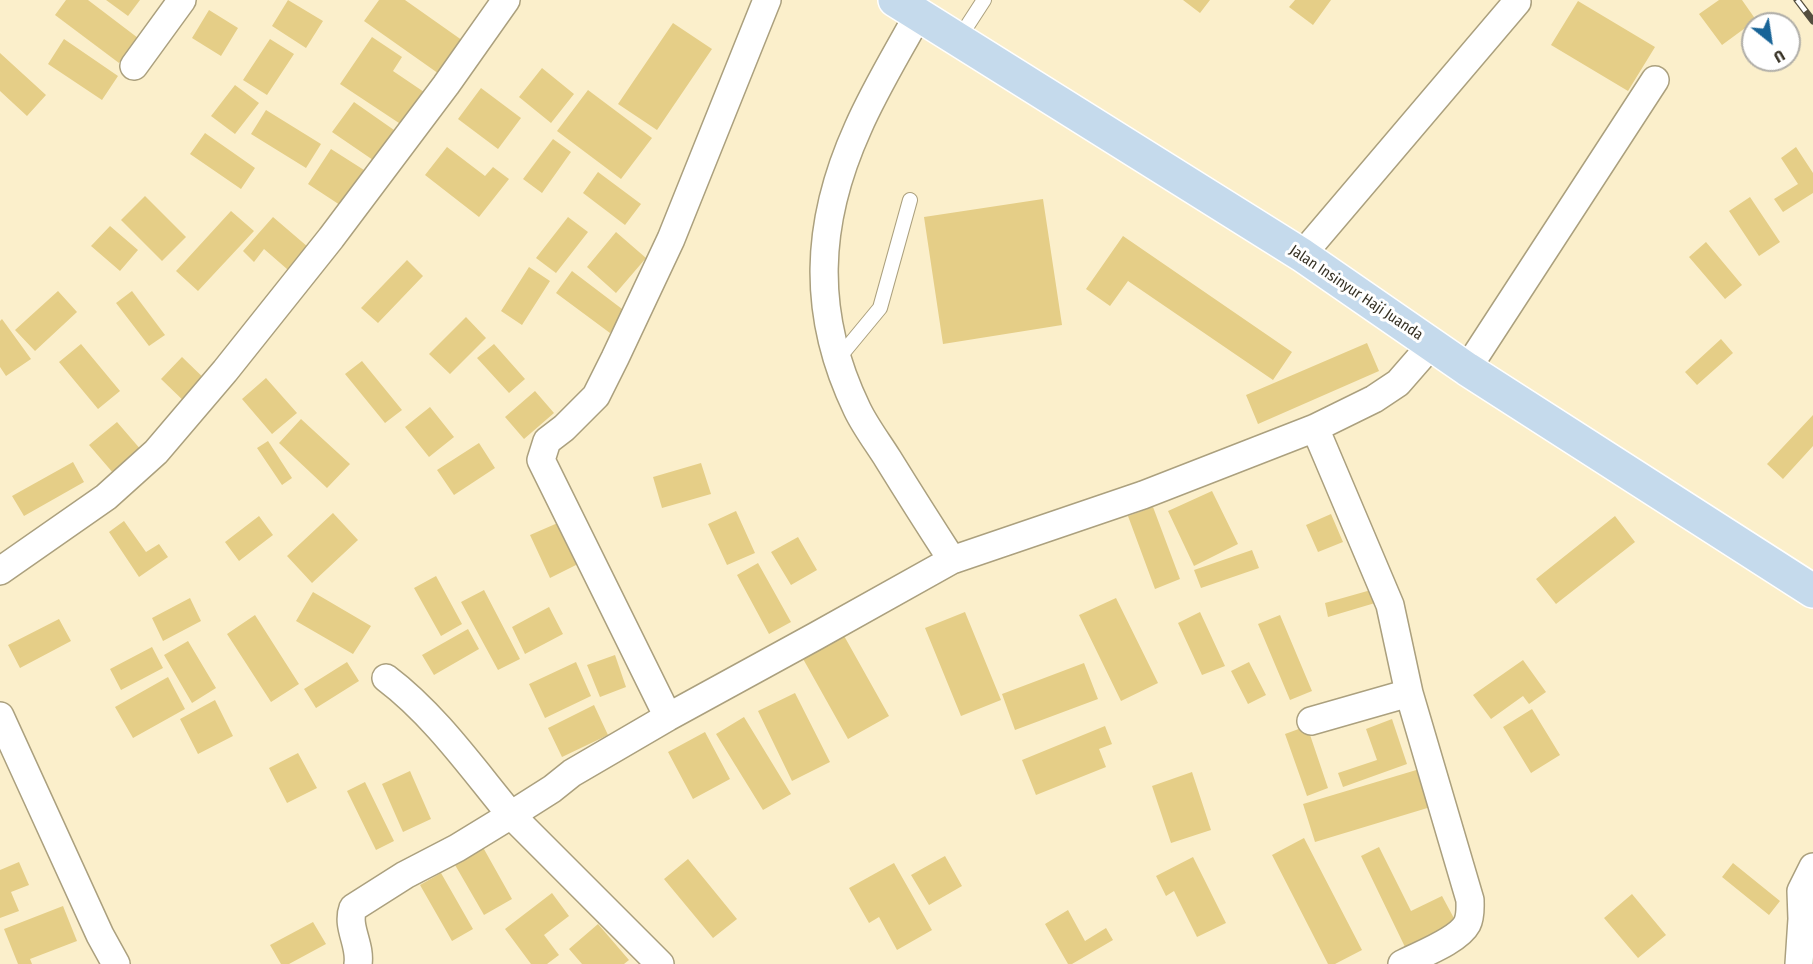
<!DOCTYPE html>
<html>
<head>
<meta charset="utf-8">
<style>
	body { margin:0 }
	#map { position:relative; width:1813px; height:964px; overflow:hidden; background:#fbefcb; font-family:"Fira Sans Condensed",sans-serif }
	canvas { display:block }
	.north { position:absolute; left:1741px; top:12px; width:60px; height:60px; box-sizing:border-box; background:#fff; border:2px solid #afada7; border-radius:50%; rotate:150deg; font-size:16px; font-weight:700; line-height:24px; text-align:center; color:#363124 }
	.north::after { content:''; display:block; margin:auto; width:21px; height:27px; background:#186497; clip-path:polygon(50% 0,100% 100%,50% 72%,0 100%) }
</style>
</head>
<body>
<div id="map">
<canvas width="1813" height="964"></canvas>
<div class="north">U</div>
</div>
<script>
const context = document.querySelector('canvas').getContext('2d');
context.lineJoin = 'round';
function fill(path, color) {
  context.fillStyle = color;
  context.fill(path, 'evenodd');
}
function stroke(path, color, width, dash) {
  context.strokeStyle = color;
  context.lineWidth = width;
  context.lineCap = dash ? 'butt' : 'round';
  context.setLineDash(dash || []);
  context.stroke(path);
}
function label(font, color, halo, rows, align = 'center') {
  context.font = font + ' "Fira Sans Condensed",sans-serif';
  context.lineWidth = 6;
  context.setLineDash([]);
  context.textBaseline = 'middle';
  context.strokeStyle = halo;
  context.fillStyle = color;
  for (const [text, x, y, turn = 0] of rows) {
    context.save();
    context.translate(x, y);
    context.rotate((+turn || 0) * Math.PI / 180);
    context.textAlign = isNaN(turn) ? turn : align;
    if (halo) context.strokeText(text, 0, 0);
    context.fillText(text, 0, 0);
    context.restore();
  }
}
fill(new Path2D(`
	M 66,0 L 88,0 L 138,38 L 119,63 L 55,15 Z
	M 106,0 L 140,0 L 128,16 Z
	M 288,0 L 323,21 L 306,48 L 272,26 Z
	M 379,0 L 405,0 L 466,43 L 442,76 L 364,21 Z
	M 1183,0 L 1210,0 L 1200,13 Z
	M 1295,0 L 1331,0 L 1313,25 L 1289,7 Z
	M 1719,0 L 1742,0 L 1756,20 L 1722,45 L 1699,14 Z
	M 1578,1 L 1655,47 L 1628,91 L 1551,45 Z
	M 209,10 L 238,28 L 221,56 L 192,38 Z
	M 673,23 L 712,49 L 657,130 L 618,104 Z
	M 372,37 L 402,57 L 393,71 L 424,92 L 402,125 L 340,84 Z
	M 64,39 L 118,76 L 102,100 L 48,64 Z
	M 270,39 L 294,54 L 267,95 L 243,80 Z
	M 0,53 L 46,95 L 27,116 L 0,91 Z
	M 542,68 L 574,94 L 551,123 L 519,97 Z
	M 235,85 L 259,103 L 235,134 L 211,116 Z
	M 481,88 L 521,118 L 498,149 L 458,119 Z
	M 588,90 L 652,138 L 621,179 L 557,131 Z
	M 354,102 L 394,130 L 373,160 L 332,132 Z
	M 266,110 L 321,144 L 306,168 L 251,134 Z
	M 205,133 L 255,168 L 241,189 L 190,154 Z
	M 553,139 L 571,152 L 542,193 L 523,179 Z
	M 447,147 L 485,176 L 493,167 L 509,179 L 479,217 L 425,175 Z
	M 1796,147 L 1813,173 L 1813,193 L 1783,212 L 1774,199 L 1798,184 L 1781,158 Z
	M 331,149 L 364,170 L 340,205 L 308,184 Z
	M 598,172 L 641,204 L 625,225 L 583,193 Z
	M 145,196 L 186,237 L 162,261 L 121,220 Z
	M 1750,197 L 1780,242 L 1759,256 L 1729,211 Z
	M 1043,199 L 1062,325 L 943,344 L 924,217 Z
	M 231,211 L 254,231 L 198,291 L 176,271 Z
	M 273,217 L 315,253 L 295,276 L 264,249 L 254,262 L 243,251 Z
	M 568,217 L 588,232 L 556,273 L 536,258 Z
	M 110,226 L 138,250 L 120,271 L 91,246 Z
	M 616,232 L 646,258 L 616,293 L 587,267 Z
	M 1123,236 L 1292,352 L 1273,380 L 1128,281 L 1110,306 L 1086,289 Z
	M 1706,242 L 1742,285 L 1725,299 L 1689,257 Z
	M 407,260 L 423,276 L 378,323 L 361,308 Z
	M 529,267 L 550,281 L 522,325 L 501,311 Z
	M 572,271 L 626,312 L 610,333 L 556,293 Z
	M 58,291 L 77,312 L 35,351 L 15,330 Z
	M 132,291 L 165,335 L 149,346 L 116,303 Z
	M 466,317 L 486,338 L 450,374 L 429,354 Z
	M 2,319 L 31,359 L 6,376 L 0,367 L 0,321 Z
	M 1721,339 L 1733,353 L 1697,385 L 1685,372 Z
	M 1367,343 L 1379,371 L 1258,424 L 1246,395 Z
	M 81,344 L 120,391 L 98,409 L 59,362 Z
	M 494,344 L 525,379 L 509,393 L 477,358 Z
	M 182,357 L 211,385 L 190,407 L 161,379 Z
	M 362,361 L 402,410 L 385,423 L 345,374 Z
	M 266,378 L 297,413 L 272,434 L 242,399 Z
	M 535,391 L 554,413 L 524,439 L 505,417 Z
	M 430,407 L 454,437 L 429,457 L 405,427 Z
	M 1813,415 L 1813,446 L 1783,479 L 1767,464 Z
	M 301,419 L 350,464 L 327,488 L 279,443 Z
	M 117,422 L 148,458 L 120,481 L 89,445 Z
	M 268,441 L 292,478 L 282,485 L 257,448 Z
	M 479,443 L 495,468 L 454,495 L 437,470 Z
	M 73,462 L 84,482 L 24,516 L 12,496 Z
	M 701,463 L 711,494 L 662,508 L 653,477 Z
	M 1212,491 L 1238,544 L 1194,566 L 1168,511 Z
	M 1153,507 L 1180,579 L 1155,589 L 1128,516 Z
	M 736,511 L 755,553 L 727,565 L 708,524 Z
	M 333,513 L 358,540 L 312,583 L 287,556 Z
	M 1331,514 L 1343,542 L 1318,552 L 1306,525 Z
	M 259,516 L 273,535 L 239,561 L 225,542 Z
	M 1615,516 L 1635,542 L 1556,604 L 1536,579 Z
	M 124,521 L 146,552 L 159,544 L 168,557 L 139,577 L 109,532 Z
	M 560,522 L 580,563 L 550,578 L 530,535 Z
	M 798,537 L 817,570 L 791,585 L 771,552 Z
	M 1252,550 L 1259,568 L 1201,588 L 1194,570 Z
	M 758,563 L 791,622 L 769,634 L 737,575 Z
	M 436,576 L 462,624 L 441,636 L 414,588 Z
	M 484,590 L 520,659 L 498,670 L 461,602 Z
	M 1371,590 L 1375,603 L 1328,617 L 1325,603 Z
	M 313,592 L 371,626 L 353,654 L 296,621 Z
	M 190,598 L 201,621 L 163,641 L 152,618 Z
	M 1116,598 L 1158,683 L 1121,701 L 1079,615 Z
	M 549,607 L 563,634 L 525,654 L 512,627 Z
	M 965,612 L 1001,700 L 961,716 L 925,628 Z
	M 1200,612 L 1225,666 L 1202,675 L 1178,623 Z
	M 255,615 L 299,684 L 271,702 L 227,634 Z
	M 1280,615 L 1312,691 L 1290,700 L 1258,624 Z
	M 59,619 L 71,641 L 20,668 L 8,645 Z
	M 468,629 L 479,649 L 434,675 L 422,655 Z
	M 843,634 L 889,716 L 848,739 L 802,657 Z
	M 188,641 L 216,688 L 192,703 L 164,655 Z
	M 152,647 L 163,668 L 121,690 L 110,669 Z
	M 615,655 L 626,687 L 600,697 L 587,665 Z
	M 1523,660 L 1546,692 L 1529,704 L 1523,696 L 1491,719 L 1473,695 Z
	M 347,662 L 359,681 L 316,708 L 304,689 Z
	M 576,662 L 591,696 L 545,718 L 529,684 Z
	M 1249,662 L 1266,695 L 1248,704 L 1231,671 Z
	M 1084,663 L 1098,699 L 1015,730 L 1002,694 Z
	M 168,677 L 185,709 L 133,738 L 115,707 Z
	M 795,693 L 830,762 L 792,781 L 758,711 Z
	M 215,700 L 233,736 L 198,754 L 180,719 Z
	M 594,705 L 608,735 L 562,757 L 548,728 Z
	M 1532,709 L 1560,755 L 1531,773 L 1503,727 Z
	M 744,717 L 791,794 L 763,810 L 716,734 Z
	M 1392,719 L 1407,764 L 1343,787 L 1338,773 L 1377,760 L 1366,729 Z
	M 1105,726 L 1112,744 L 1099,749 L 1106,767 L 1036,795 L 1022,760 Z
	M 1307,726 L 1328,788 L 1307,796 L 1285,734 Z
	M 705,732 L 730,779 L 693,799 L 668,752 Z
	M 298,753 L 317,788 L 287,803 L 269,768 Z
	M 1423,768 L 1434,806 L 1315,842 L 1303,804 Z
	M 410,771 L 431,819 L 403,832 L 382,784 Z
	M 1192,772 L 1211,830 L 1171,843 L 1152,786 Z
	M 365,782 L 394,841 L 376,850 L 347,791 Z
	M 1304,838 L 1362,950 L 1335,964 L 1328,964 L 1272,855 Z
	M 480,842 L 512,899 L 484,915 L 451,858 Z
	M 1379,847 L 1411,911 L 1442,896 L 1456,922 L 1405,947 L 1361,856 Z
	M 945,856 L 962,886 L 929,905 L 911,875 Z
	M 1193,857 L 1226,923 L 1197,937 L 1174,891 L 1166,896 L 1156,876 Z
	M 688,859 L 737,919 L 713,938 L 664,879 Z
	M 19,862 L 29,885 L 11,892 L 19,911 L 0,918 L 0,870 Z
	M 894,863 L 932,930 L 897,950 L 879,917 L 869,923 L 849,888 Z
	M 1733,863 L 1780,901 L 1769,915 L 1722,877 Z
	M 441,873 L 473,929 L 452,941 L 420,885 Z
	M 552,893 L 569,916 L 544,935 L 559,955 L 547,964 L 531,964 L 505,929 Z
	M 1632,894 L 1666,935 L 1638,958 L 1604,918 Z
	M 63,906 L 77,941 L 30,959 L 32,964 L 18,964 L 4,929 Z
	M 1068,910 L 1085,941 L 1106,928 L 1113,940 L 1072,964 L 1068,964 L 1045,924 Z
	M 313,922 L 326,944 L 289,964 L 281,964 L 270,945 Z
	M 598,924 L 629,960 L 624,964 L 582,964 L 569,949 Z`), '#e5ce87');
const lane = new Path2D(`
	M 958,40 L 984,0
	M 837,360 L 880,308 L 910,200`);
const street = new Path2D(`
	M 918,15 C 898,52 875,89 858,128 C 815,223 811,314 857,409 C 865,426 878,443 888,459 C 909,493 930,526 952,560
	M 134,66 L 182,0
	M 1302,255 L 1517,2
	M 1467,369 L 1655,80
	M 1315,428 L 1390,605 L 1409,693 L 1470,900 C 1470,907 1471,916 1467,924 C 1458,941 1419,955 1402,964
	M 0,571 L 106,497 L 156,452 L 225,371 L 331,238 L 446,85 L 506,0
	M 0,716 L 100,935 L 116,964
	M 668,717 L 541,460 L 547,441 L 564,428 L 596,396 L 615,358 L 671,239 L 767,0
	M 1311,721 L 1409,693
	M 358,964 C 361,944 346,927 353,908 L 405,875 L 457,848 L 511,815 C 472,768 435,715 386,678
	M 660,964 L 511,815 L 552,789 L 572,773 L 668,717 L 816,636 L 952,560 L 1143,495 L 1315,428 L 1374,399 L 1398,383 L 1432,344
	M 1799,964 L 1802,919 L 1801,891 L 1813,867`);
const highway = new Path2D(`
	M 895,0 L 1302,255 L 1467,369 L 1813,591`);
stroke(lane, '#aba07e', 16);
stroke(street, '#aba07e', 30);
stroke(highway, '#fff', 36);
stroke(lane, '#fff', 14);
stroke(street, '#fff', 27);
stroke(highway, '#c5daec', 33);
const rail = new Path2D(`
	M 1797,0 L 1813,21`);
stroke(rail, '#544e3e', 7);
stroke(rail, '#fff', 4.5, [14]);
label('15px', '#363124', '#fff', [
	["Jalan Insinyur Haji Juanda",1356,293,34]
]);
</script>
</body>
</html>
